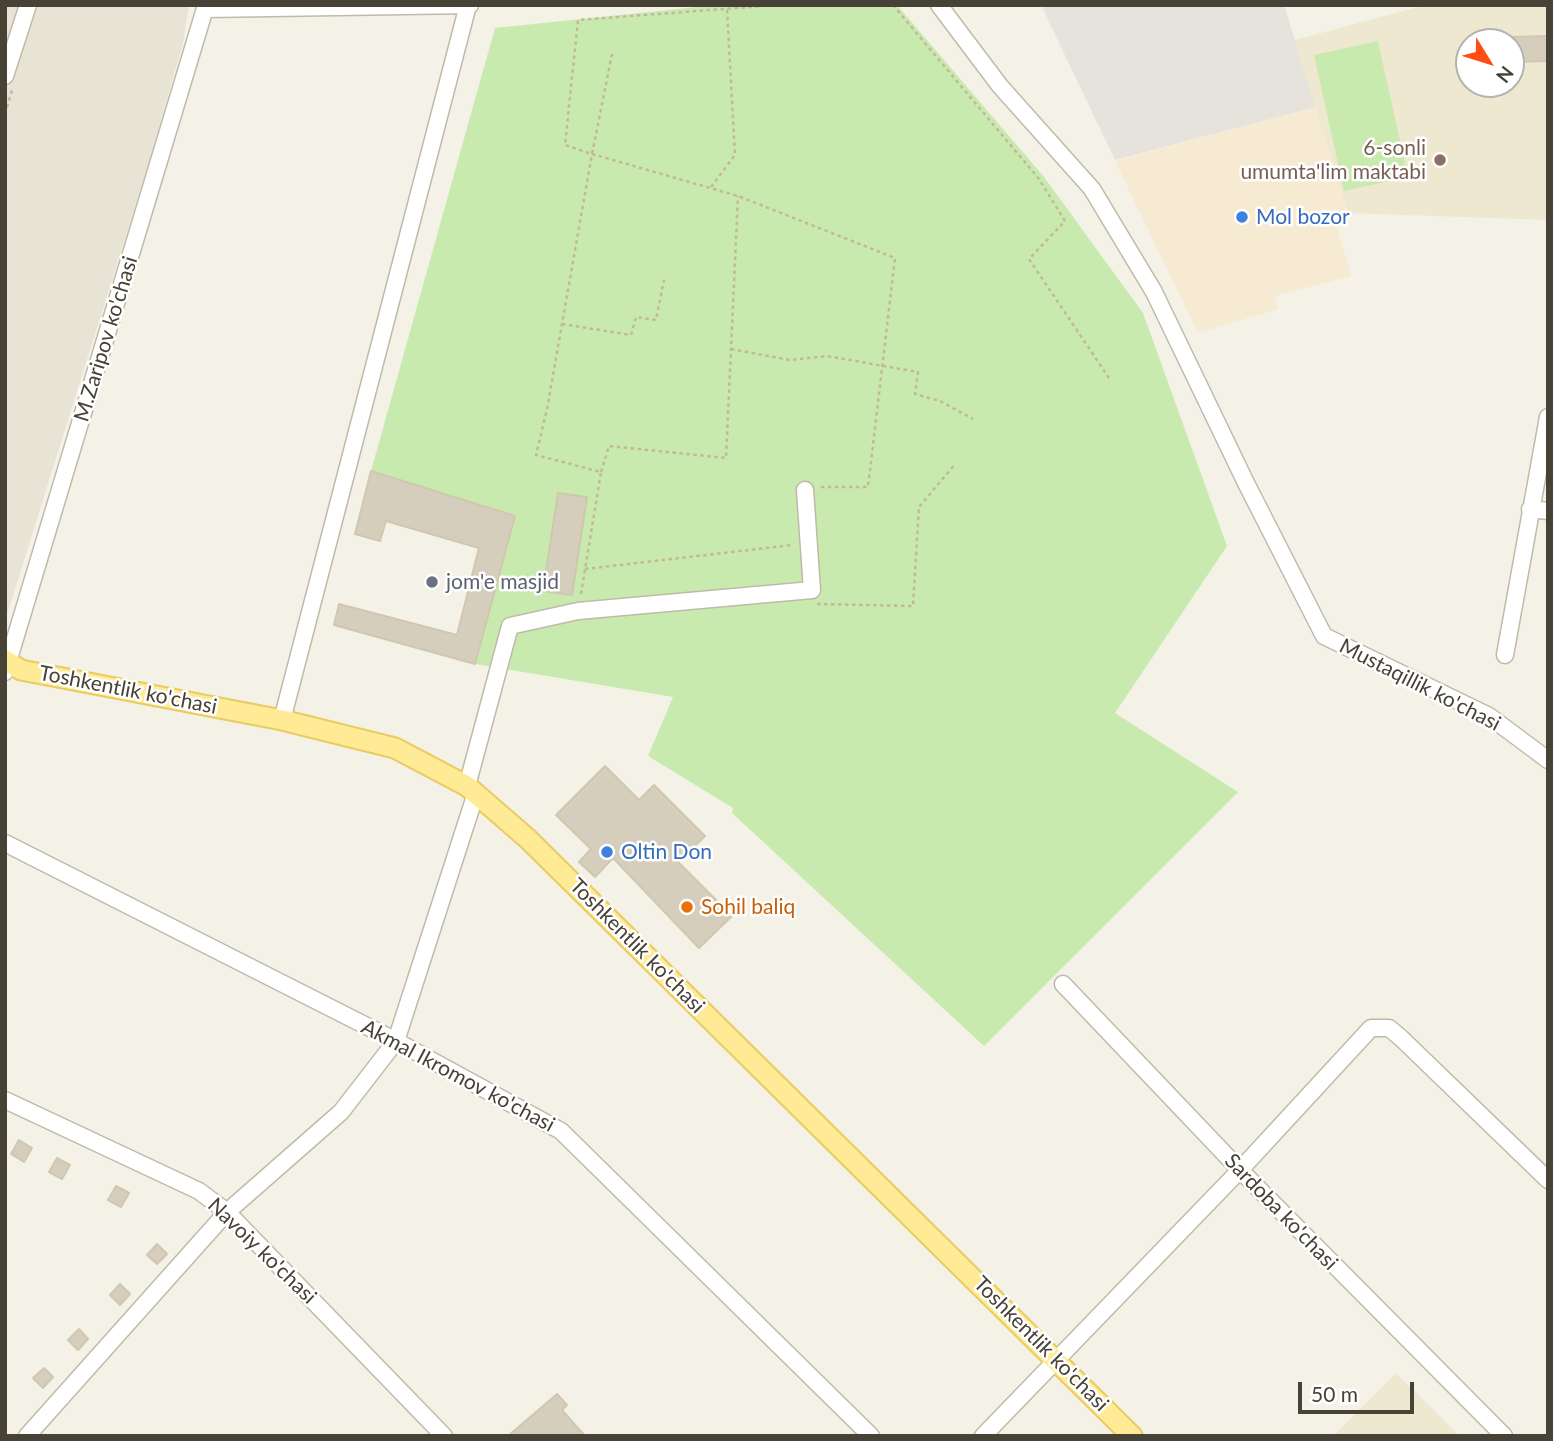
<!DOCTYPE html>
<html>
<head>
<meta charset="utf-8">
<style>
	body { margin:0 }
	#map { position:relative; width:1553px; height:1441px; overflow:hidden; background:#f4f1e7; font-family:Lato,sans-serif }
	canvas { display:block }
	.frame { position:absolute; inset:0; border:7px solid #474236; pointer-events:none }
	.north { position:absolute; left:1455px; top:28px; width:70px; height:70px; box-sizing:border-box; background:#fff; border:2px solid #b5b3af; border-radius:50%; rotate:128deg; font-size:19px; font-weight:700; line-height:28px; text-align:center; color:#474236 }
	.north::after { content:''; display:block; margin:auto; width:24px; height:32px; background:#ff4d13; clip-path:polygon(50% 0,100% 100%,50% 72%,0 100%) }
	.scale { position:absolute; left:1298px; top:1382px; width:116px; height:32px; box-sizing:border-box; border:4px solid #474236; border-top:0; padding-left:9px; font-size:21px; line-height:24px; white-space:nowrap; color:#474236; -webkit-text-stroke:5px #fff; paint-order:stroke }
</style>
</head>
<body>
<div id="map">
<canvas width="1553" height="1441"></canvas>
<div class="frame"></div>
<div class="north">N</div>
<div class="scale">50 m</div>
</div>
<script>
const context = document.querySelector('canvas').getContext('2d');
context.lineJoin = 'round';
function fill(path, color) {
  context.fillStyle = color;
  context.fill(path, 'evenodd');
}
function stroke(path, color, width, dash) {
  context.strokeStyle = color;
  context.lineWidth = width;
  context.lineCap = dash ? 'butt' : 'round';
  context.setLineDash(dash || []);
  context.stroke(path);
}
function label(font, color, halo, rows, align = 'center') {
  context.font = font + ' Lato,sans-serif';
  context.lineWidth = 5;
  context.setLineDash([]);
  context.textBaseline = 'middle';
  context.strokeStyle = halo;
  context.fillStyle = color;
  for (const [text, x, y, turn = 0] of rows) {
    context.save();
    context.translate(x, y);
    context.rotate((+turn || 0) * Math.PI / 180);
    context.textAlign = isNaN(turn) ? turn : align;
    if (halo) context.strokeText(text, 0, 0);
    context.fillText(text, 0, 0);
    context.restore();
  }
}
fill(new Path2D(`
	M 5,5 L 189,5 L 183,43 L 150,159 L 5,621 Z`), '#e8e4d5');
fill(new Path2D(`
	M 1316,107 L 1348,213 L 1335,221 L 1351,276 L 1275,296 L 1278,309 L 1198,333 L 1115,161 Z`), '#f7ead2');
fill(new Path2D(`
	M 1041,5 L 1284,5 L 1316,107 L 1115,160 Z`), '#e6e3dc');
fill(new Path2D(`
	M 1425,5 L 1548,5 L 1548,220 L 1348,213 L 1295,40 ZM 1469,42 L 1511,42 L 1511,84 L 1469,84 Z
	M 1396,1373 L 1460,1436 L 1333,1436 Z`), '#eee8d0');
fill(new Path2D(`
	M 716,5 L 897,5 L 1044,177 L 1143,313 L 1227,546 L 1115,713 L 1238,792 L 984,1046 L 732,813 L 733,808 L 648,756 L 673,697 L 475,664 L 515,516 L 371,471 L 495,28 Z
	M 1378,41 L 1408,177 L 1344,191 L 1314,55 Z`), '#c9eaae');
const building = new Path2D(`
	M 1548,36 L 1548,61 L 1511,62 L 1511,37 Z
	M 371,471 L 515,516 L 475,664 L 334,625 L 339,604 L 457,635 L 479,548 L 386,521 L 380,541 L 355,534 Z
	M 558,493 L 587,497 L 572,595 L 543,591 Z
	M 605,766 L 639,800 L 654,785 L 705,836 L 678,862 L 732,916 L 699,948 L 613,858 L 595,877 L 579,862 L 591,849 L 556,815 Z
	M 19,1140 L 32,1148 L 24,1162 L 11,1154 Z
	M 57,1158 L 70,1165 L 62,1179 L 49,1172 Z
	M 116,1186 L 129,1193 L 121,1207 L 108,1200 Z
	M 157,1244 L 167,1254 L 157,1264 L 147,1255 Z
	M 120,1284 L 130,1294 L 120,1305 L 110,1295 Z
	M 79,1329 L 88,1339 L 78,1350 L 68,1340 Z
	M 44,1368 L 53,1377 L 43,1388 L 33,1378 Z
	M 557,1394 L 567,1405 L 562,1410 L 585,1436 L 508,1436 Z`);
fill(building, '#d6cebc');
stroke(building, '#d1c7af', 2);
const minor = new Path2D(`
	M 939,5 L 1000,86 L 1092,189 L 1154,292 L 1246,483 L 1324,636 L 1489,716 L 1548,760
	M 205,9 L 470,5
	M 5,76 L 28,5
	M 1530,509 L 1548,511
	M 1505,655 L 1548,417
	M 5,672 L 206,5
	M 282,720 L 468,5
	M 467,786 L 510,626 L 578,611 L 812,590 L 805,490
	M 5,843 L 396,1041 L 561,1131 L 871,1436
	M 1063,984 L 1240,1170 L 1504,1436
	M 5,1100 L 199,1191 L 227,1212 L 444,1436
	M 27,1436 L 227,1212 L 341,1112 L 396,1041 L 476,793
	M 983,1436 L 1240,1170 L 1371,1028 L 1389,1028 L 1401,1038 L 1548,1180`);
const major = new Path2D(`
	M 5,660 L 21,670 L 282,720 L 395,748 L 467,786 L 528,839 L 1132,1436`);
stroke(minor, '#c0baa9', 19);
stroke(major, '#e8cc61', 23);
stroke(new Path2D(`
	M 893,5 L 1039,179 L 1065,221 L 1029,259 L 1111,381
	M 612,54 L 592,154 L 565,145 L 578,20 L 777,5
	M 5,114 L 12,90
	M 711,187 L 735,155 L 727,9
	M 562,324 L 631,335 L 636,317 L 656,320 L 664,280
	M 731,349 L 790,360 L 827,356 L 918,372 L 915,394 L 940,401 L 973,419
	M 601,472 L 609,446 L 726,458 L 738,196
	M 585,569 L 792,545
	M 581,594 L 601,472 L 536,455 L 547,409 L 592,154 L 738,196 L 895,258 L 868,487 L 819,487
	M 817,604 L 913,606 L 919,507 L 955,464`), '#c2b89a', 2.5, [3.5, 3.5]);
stroke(minor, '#fff', 16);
stroke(major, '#ffeb95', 19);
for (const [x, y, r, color] of [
	[1440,160,7,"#8d6e63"],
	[1242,217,7,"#3f7fe0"],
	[432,582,7,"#6b7280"],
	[607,852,7,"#3f7fe0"],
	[687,907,7,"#e8710a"]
]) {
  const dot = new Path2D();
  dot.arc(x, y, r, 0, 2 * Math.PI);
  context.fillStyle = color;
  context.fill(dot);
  stroke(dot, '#fff', 2.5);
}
label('21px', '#785e54', '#fff', [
	["6-sonli",1426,148],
	["umumta'lim maktabi",1426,172]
], 'right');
label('21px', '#366cbe', '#fff', [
	["Mol bozor",1256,217],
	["Oltin Don",621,852]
], 'left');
label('21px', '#474236', '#fff', [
	["M.Zaripov ko'chasi",106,339,-73],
	["Mustaqillik ko'chasi",1420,685,27],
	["Toshkentlik ko'chasi",128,690,11],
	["Toshkentlik ko'chasi",637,946,45],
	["Akmal Ikromov ko'chasi",458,1076,28],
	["Sardoba ko'chasi",1281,1212,46],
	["Navoiy ko'chasi",262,1251,44],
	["Toshkentlik ko'chasi",1041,1344,45]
]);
label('21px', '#5b616d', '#fff', [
	["jom'e masjid",446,582]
], 'left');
label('21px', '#c56008', '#fff', [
	["Sohil baliq",701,907]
], 'left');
</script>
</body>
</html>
